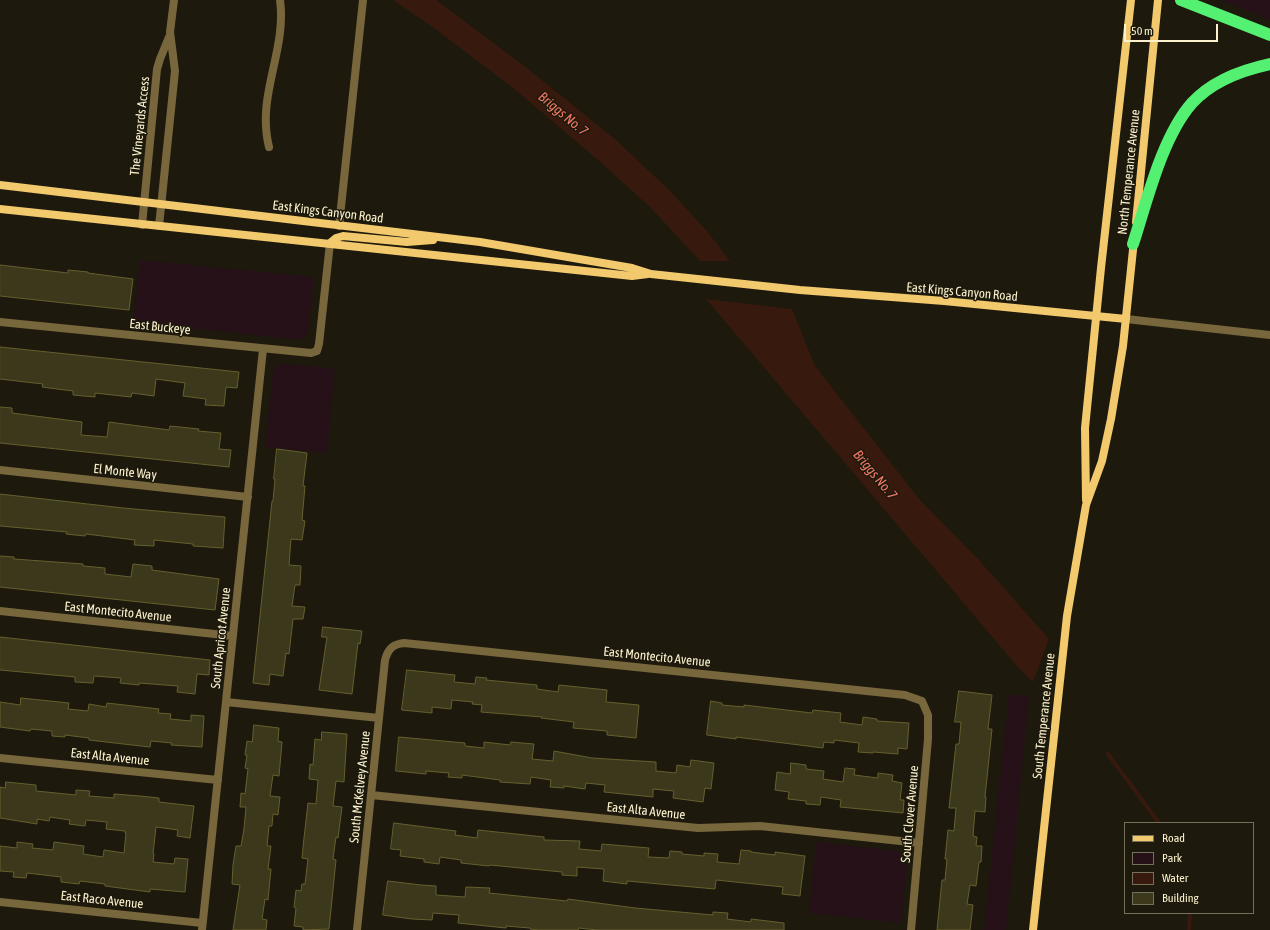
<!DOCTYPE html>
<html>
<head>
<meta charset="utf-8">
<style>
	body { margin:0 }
	#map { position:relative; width:1270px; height:930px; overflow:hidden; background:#1d1a0d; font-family:"Asap Condensed",sans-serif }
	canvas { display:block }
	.legend { position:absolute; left:1124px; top:822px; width:130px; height:92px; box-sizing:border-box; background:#1d1a0d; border:1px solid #76705a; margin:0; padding:5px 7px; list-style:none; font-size:12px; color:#fbf1cd }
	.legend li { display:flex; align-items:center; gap:8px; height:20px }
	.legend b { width:20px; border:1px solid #76705a }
	.scale { position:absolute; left:1124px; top:24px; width:94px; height:18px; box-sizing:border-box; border:2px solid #fbf1cd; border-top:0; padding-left:5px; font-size:12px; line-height:14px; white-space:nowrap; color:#fbf1cd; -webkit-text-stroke:3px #1d1a0d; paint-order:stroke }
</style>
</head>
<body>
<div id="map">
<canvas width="1270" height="930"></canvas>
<ul class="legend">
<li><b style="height:5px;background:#f2c96d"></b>Road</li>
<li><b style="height:11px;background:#261119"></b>Park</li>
<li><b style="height:11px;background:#37190d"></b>Water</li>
<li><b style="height:11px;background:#3c381b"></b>Building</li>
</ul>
<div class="scale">50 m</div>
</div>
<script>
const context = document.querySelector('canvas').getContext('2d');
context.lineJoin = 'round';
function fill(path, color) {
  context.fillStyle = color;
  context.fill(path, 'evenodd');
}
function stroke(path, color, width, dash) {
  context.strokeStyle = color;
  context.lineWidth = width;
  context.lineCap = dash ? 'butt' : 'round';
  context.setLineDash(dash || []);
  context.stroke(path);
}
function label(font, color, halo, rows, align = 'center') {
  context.font = font + ' "Asap Condensed",sans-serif';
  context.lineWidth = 3;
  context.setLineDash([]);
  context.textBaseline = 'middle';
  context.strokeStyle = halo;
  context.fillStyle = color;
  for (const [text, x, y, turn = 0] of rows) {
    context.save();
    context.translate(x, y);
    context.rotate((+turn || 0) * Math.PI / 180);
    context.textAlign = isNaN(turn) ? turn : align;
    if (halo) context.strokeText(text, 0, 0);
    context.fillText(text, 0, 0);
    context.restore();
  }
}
fill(new Path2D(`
	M 1221,0 L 1270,0 L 1270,20 Z
	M 140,260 L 314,277 L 308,334 L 300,340 L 133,322 Z
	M 280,363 L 335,369 L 327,453 L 265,447 L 273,371 Z
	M 1009,694 L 1029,697 L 1006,930 L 984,930 Z
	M 816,842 L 898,851 L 907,863 L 901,923 L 809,913 Z`), '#261119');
fill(new Path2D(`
	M 393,0 L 436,0 L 528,69 L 616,140 L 668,189 L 707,231 L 730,261 L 700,261 L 650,207 L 598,160 L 512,87 L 434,28 Z
	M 706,299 L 792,309 L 815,366 L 920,500 L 979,560 L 1049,639 L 1033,682 L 1017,666 Z`), '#37190d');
stroke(new Path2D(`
	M 1108,754 L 1159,823
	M 1189,930 L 1190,913`), '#37190d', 4);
const building = new Path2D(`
	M 0,265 L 68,273 L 68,270 L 88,272 L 88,273 L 133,279 L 129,310 L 0,296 Z
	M 0,347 L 239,372 L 237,388 L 226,387 L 224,406 L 205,405 L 206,399 L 183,396 L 185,383 L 156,379 L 154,396 L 132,393 L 131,397 L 95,393 L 95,397 L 73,395 L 73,391 L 42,387 L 43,384 L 0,379 Z
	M 0,407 L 12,408 L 12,413 L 82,422 L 81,435 L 107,437 L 109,422 L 169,430 L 170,426 L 199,429 L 198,431 L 221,433 L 219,449 L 231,450 L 229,467 L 0,443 Z
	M 277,449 L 307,453 L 303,486 L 305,486 L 302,520 L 305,521 L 302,540 L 291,539 L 289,565 L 301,566 L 300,585 L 295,585 L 292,606 L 305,607 L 303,619 L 293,619 L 289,654 L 286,653 L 283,676 L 270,674 L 269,685 L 253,683 L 272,501 L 273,501 L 275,479 L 274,479 Z
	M 0,494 L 123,508 L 225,517 L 223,548 L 193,546 L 193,544 L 154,540 L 154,546 L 134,545 L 135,540 L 86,534 L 85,536 L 66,534 L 67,532 L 0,526 Z
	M 0,556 L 14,557 L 14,559 L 83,564 L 83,566 L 105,568 L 105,574 L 131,577 L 133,564 L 152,566 L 152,570 L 219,579 L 215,610 L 0,587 Z
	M 323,627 L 362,631 L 360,644 L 358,643 L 352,694 L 319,690 L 327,637 L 322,637 Z
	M 0,637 L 210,660 L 209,675 L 197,674 L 195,694 L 177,692 L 178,686 L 139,683 L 139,685 L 120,683 L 121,678 L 94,676 L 93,683 L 75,682 L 75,677 L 0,670 Z
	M 407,670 L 455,675 L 454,682 L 475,684 L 476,677 L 487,678 L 486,680 L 537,685 L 537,689 L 558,692 L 559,685 L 607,690 L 606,702 L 639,705 L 636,738 L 607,735 L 607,731 L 573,728 L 574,722 L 541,718 L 542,717 L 481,712 L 482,705 L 472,704 L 473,702 L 452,700 L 451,709 L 432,707 L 432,713 L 402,710 Z
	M 959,691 L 992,695 L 988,729 L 992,729 L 985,797 L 986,797 L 985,812 L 975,811 L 973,836 L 977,837 L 976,846 L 982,846 L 981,862 L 979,862 L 976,886 L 970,885 L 967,904 L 973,905 L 970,930 L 937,930 L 942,880 L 945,880 L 947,859 L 945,859 L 948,830 L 954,831 L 956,808 L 949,808 L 956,744 L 959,744 L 961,722 L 955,722 Z
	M 21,698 L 69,703 L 68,709 L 88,711 L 89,704 L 106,707 L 107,703 L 159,709 L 158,713 L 171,714 L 170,719 L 191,721 L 191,715 L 204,716 L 202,747 L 171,745 L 172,743 L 151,741 L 150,747 L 132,745 L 89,740 L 89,738 L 65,735 L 65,737 L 52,736 L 52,731 L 31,729 L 30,731 L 0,727 L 0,702 L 20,705 Z
	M 711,701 L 722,703 L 722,705 L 744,707 L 744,705 L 812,713 L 813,710 L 841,713 L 840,722 L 862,725 L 863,717 L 877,719 L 877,721 L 909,723 L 907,749 L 898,748 L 898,754 L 873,752 L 873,753 L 858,752 L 859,743 L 834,740 L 834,743 L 824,742 L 823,748 L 736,737 L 736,739 L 707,735 Z
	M 254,725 L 279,728 L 278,741 L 282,742 L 279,776 L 273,775 L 270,796 L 280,797 L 278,815 L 273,814 L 272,826 L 269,826 L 267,846 L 271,846 L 268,869 L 271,869 L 268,900 L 265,899 L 262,919 L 267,920 L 266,930 L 233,930 L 240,885 L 232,884 L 233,865 L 236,846 L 241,846 L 244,829 L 246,807 L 240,807 L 241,793 L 245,794 L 248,769 L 245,768 L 247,755 L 245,755 L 247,741 L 252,742 Z
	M 322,732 L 347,734 L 344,782 L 336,781 L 333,806 L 342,807 L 338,838 L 336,837 L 333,859 L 336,860 L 329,929 L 303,930 L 303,927 L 294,926 L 296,908 L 294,907 L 296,890 L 301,891 L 302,884 L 305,884 L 308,859 L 302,858 L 304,838 L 308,803 L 316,804 L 318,780 L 309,779 L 310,764 L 313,765 L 315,739 L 321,740 Z
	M 399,737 L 465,743 L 465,746 L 484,748 L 484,742 L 510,745 L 511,742 L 534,744 L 532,759 L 553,761 L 554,751 L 592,758 L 656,762 L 656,771 L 676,773 L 677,765 L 690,767 L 691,760 L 714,763 L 711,789 L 705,788 L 703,802 L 673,798 L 674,791 L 653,789 L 653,797 L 604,792 L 605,785 L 586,783 L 585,789 L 564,786 L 564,788 L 550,787 L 551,780 L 531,777 L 530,784 L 500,782 L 500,780 L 462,775 L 462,778 L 448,777 L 449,773 L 426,771 L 426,774 L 396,771 Z
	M 791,763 L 806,765 L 806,769 L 824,771 L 823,779 L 843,782 L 845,768 L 855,769 L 854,775 L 878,778 L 878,773 L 893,775 L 892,781 L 902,783 L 900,800 L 904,800 L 903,813 L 840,807 L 841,800 L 821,797 L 820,805 L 806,804 L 806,801 L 788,799 L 789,792 L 775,790 L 777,772 L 790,774 Z
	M 6,782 L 36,785 L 36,791 L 76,795 L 76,790 L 90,791 L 89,796 L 114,798 L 114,794 L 140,796 L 159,798 L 159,802 L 194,806 L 190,838 L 177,836 L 178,830 L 156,827 L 153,854 L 154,854 L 153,862 L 174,864 L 175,858 L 188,859 L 185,892 L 150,889 L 150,892 L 105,886 L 105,884 L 80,881 L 79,884 L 61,882 L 61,877 L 27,873 L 26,878 L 13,877 L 14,872 L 0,871 L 0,846 L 17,848 L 17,842 L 33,844 L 32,848 L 53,850 L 54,842 L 84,846 L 83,854 L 103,857 L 104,850 L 124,853 L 126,833 L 125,833 L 125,831 L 106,829 L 107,822 L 86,820 L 85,826 L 69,824 L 70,820 L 50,817 L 49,821 L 37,819 L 37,824 L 0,818 L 0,787 L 5,788 Z
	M 394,823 L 456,831 L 455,835 L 477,838 L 478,830 L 544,837 L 544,840 L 580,841 L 579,849 L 601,851 L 602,844 L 649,848 L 648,857 L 669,858 L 670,851 L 682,852 L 682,854 L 704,856 L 704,853 L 718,854 L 717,862 L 739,864 L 741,850 L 751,851 L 751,852 L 775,855 L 775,852 L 805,856 L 801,887 L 800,896 L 782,894 L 783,887 L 716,880 L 715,889 L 627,881 L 627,884 L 603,881 L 604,869 L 577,867 L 577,876 L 562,875 L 562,872 L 490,865 L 489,866 L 461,863 L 461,860 L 440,857 L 439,864 L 424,862 L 424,859 L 400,856 L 401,850 L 391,849 Z
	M 388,881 L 421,885 L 436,886 L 436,895 L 465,897 L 466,887 L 490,888 L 489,893 L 567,901 L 568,899 L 635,908 L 713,915 L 713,912 L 728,913 L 727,919 L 751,922 L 751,919 L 784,923 L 784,930 L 597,930 L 579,928 L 578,930 L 538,930 L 530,929 L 530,928 L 506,926 L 506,928 L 458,923 L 459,915 L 433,913 L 432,920 L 412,919 L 383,915 Z`);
fill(building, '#3c381b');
stroke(building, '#665f2f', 1);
stroke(new Path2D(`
	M 269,147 C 256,95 287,51 280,0
	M 142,225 L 157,69 L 160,59 L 169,37
	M 159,226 L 175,71 L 170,32 L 174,0
	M 339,226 L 363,0
	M 1126,319 L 1270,335
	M 0,322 L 311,353 L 317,351 L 319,344 L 330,243
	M 0,470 L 248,497
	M 0,611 L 233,636
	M 226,702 L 379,718
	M 0,758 L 218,780
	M 371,795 L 698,828 L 760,826 L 919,843
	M 0,902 L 202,923
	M 202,930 L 263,349
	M 357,930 L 385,660 C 388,649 393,644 404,643 L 905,695 L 922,701 L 928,715 L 928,739 L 911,930`), '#78663c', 8);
stroke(new Path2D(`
	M 0,185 L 480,242 L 632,268 L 651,274 L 800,290 L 944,301 L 1126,319
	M 0,209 L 632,276 L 648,274
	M 1136,222 L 1158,0
	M 330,243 L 336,238 L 343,236 L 407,242 L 433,240
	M 1086,500 L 1085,428 L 1101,268 L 1131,0
	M 1033,930 L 1067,616 L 1086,505 L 1102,461 L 1111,419 L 1123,346 L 1134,240`), '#f2c96d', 8);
stroke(new Path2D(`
	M 1181,0 L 1270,35
	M 1133,244 C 1147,201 1162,137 1192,103 C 1211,82 1242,70 1270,64`), '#53f071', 12);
label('13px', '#fbf1cd', '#1d1a0d', [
	["The Vineyards Access",140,126,-84],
	["North Temperance Avenue",1129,172,-84],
	["East Kings Canyon Road",328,212,7],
	["East Kings Canyon Road",962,292,5],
	["East Buckeye",160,327,6],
	["El Monte Way",125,472,6],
	["East Montecito Avenue",118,612,6],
	["South Apricot Avenue",221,638,-84],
	["East Montecito Avenue",657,657,6],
	["South Temperance Avenue",1044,716,-84],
	["East Alta Avenue",110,757,6],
	["South McKelvey Avenue",360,787,-84],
	["East Alta Avenue",646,811,6],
	["South Clover Avenue",910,814,-85],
	["East Raco Avenue",102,900,6]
]);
label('italic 14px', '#f27764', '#1d1a0d', [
	["Briggs No. 7",563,114,40],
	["Briggs No. 7",875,475,50]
]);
</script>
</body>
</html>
